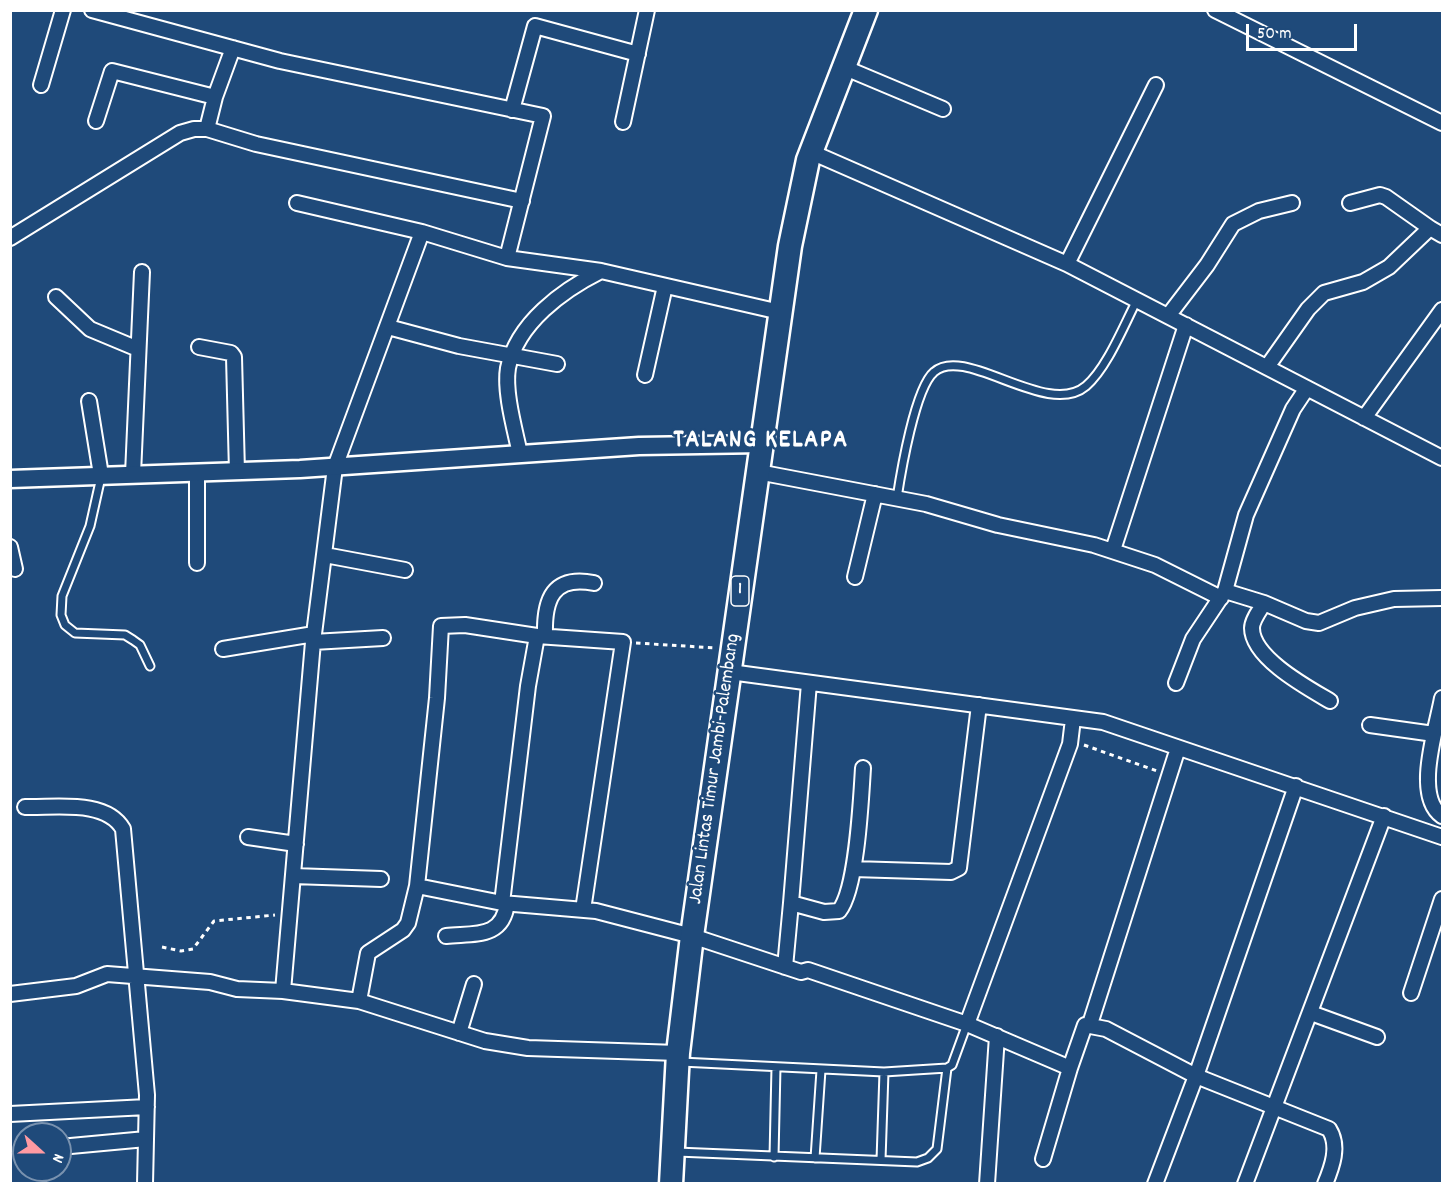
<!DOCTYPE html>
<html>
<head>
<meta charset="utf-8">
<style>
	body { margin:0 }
	#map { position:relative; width:1453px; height:1194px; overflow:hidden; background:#1f4a7a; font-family:Dekko,sans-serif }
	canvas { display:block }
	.frame { position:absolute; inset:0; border:12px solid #fff; pointer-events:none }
	.north { position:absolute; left:12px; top:1122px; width:60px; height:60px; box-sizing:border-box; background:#1f4a7a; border:2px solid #7992af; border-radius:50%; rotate:111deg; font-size:16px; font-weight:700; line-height:24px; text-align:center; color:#fff }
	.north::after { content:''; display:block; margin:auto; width:21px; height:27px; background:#ff9aa2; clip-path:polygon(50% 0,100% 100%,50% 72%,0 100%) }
	.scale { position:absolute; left:1246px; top:24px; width:111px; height:27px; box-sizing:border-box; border:3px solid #fff; border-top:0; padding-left:8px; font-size:18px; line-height:21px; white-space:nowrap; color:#fff; -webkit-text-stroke:4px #1f4a7a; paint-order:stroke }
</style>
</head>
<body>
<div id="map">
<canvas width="1453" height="1194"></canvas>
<div class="frame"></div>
<div class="north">N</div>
<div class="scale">50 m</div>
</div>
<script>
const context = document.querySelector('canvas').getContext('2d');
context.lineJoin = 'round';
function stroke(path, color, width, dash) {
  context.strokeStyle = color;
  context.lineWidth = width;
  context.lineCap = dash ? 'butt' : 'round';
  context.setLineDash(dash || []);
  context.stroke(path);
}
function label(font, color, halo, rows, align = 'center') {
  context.font = font + ' Dekko,sans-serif';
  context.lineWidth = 5;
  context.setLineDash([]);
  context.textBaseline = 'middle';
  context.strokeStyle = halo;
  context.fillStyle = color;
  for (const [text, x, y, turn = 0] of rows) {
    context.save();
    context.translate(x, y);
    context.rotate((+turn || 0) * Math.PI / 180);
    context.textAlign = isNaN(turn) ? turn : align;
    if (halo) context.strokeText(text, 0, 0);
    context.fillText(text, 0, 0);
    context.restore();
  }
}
const service = new Path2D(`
	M 101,477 L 90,526 L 62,596 L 61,615 L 65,625 L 75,633 L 125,635 L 133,640 L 140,645 L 150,666
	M 897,498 C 901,472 915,388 934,372 C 965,344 1047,419 1086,386 C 1107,368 1124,325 1137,300
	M 681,1062 L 884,1072 L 947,1068 L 952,1065 L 967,1024
	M 677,1152 L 917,1162 L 928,1158 L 937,1149 L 947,1068
	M 774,1157 L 776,1067
	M 815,1158 L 821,1070
	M 881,1160 L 884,1072`);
const minor = new Path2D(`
	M 92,10 L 280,61 L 543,116 L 507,258 L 601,271 L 780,312
	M 1215,10 L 1442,123
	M 843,67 L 943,109
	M 41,85 L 63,10
	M 512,110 L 535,26 L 638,54
	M 96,121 L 112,71 L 215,97
	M 623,122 L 647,10
	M 207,129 L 215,97 L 233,48
	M 811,152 L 1067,264 L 1442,458
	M 297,203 L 422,232 L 507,258
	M 1350,203 L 1380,195 L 1386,197 L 1430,228
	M 10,238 L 180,133 L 194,129 L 207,129 L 256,144 L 522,201
	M 1067,264 L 1156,85
	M 56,297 L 90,329 L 138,349
	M 1168,316 L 1207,265 L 1233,224 L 1259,211 L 1292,203
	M 388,327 L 459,346 L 557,364
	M 199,347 L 231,353 L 234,357 L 237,472
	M 1267,367 L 1308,309 L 1324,293 L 1363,282 L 1389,267 L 1430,228 L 1442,235
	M 645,375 L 665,286
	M 89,401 L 101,475
	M 1364,418 L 1442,310
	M 520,454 C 515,430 504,392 508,368 C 517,323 563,290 601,271
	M 758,472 L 926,504 L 998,525 L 1094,545 L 1155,565 L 1221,598
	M 133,474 L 142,272
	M 197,474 L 197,563
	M 10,547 L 15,569
	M 1113,550 L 1186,325
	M 325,555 L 405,570
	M 855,577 L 875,494
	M 1225,591 L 1264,603 L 1306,621 L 1319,623 L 1355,608 L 1394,599 L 1442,598
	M 1264,603 C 1260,610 1252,620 1252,628 C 1252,658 1308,688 1330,701
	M 545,635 C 544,599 553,575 594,583
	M 313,642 L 335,467 L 422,232
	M 223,649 L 314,634
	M 730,672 L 1103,722 L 1442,837
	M 1176,683 L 1193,639 L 1225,591 L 1246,515 L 1293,409 L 1307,388
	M 1442,698 C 1437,727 1413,796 1442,816
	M 1370,725 L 1434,734
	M 25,807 C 55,808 106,799 123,829 L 147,1095 L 145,1184
	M 248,837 L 296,844
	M 853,869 L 951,872 L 959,868 L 979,705
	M 293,876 L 381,879
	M 417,886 L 437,698 L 441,626 L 465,625 L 537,636 L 623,642 L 583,910
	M 502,903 L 528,686 L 537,636
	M 791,903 L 809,683
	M 446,936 C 474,933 503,939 507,903
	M 785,967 L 791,903 L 824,912 L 839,911 C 857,889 861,799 863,768
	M 283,991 L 313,642 L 383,638
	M 1411,993 L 1442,899
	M 10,994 L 76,986 L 107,974 L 210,982 L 237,989 L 283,991 L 359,1001 L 485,1041 L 528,1048 L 678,1053
	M 359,1001 L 368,953 L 403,930 L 408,923 L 417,886 L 502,903 L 596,911 L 692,936 L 801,972 L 808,970 L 967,1024 L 1070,1068 L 1085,1025 L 1106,1029 L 1196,1076 L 1329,1129 C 1340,1146 1332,1167 1325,1184
	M 1311,1013 L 1377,1037
	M 967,1024 L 1070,744 L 1073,719
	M 1090,1024 L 1178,748
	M 459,1033 L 474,984
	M 10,1114 L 147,1107
	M 60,1147 L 146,1139
	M 1043,1159 L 1070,1068
	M 987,1184 L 997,1036
	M 1155,1184 L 1196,1076 L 1296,786
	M 1245,1184 L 1384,816`);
const tertiary = new Path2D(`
	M 10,479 L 300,469 L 639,446 L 763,444`);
const trunk = new Path2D(`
	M 671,1184 L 678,1053 L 692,936 L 790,246 L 808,160 L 866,10`);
stroke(service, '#fff', 11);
stroke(minor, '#fff', 18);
stroke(tertiary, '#fff', 21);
stroke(trunk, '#fff', 27);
stroke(new Path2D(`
	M 636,643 L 716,648
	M 1084,745 L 1157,771
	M 162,947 L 181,951 L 193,949 L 214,921 L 275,915`), '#fff', 3, [4.5, 4.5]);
stroke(service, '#1f4a7a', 7);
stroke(minor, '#1f4a7a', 14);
stroke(tertiary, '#1f4a7a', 16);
stroke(trunk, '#1f4a7a', 22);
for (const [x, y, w] of [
	[740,591,18]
]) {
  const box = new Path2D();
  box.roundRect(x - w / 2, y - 15, w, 30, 4.5);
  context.fillStyle = '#1f4a7a';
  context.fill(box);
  stroke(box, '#fff', 1.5);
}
label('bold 18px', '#fff', null, [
	["1",740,591]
]);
label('20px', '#fff', '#1f4a7a', [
	["Jalan Lintas Timur Jambi-Palembang",716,769,-82]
]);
context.letterSpacing = '1.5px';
label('bold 26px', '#fff', '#1f4a7a', [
	["TALANG KELAPA",761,442]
]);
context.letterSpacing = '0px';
</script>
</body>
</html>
